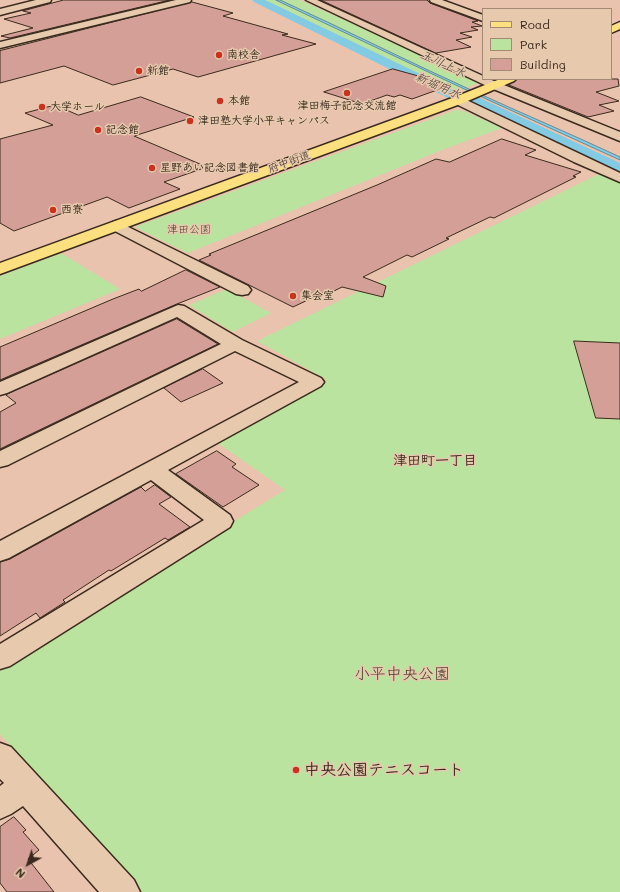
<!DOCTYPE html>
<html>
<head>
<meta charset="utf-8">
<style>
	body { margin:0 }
	#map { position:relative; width:620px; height:892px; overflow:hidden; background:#e9c3ad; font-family:Mali,sans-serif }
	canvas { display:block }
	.legend { position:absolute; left:482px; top:8px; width:130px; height:72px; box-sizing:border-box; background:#e7caae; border:1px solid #a28a74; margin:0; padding:5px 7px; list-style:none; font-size:12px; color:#3b2a1e }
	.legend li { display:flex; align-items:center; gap:8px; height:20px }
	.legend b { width:20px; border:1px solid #a28a74 }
	.north { position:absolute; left:8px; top:844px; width:40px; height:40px; -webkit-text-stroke:3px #e7caae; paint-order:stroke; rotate:220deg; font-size:11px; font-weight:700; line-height:16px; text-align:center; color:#3b2a1e }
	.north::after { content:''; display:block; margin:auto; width:14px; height:18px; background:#3b2a1e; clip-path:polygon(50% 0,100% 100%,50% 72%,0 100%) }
</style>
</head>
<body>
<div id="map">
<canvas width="620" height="892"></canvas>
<ul class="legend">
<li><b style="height:5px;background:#fce080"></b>Road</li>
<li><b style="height:11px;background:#bae3a0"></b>Park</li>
<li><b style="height:11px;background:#d49f96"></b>Building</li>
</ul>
<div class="north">N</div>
</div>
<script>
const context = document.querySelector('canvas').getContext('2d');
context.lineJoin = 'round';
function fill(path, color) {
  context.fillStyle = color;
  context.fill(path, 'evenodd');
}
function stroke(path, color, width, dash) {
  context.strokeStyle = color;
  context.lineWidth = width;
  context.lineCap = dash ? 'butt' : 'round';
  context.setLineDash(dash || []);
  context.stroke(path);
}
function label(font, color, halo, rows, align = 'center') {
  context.font = font + ' Mali,"Klee One",sans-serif';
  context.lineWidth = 3;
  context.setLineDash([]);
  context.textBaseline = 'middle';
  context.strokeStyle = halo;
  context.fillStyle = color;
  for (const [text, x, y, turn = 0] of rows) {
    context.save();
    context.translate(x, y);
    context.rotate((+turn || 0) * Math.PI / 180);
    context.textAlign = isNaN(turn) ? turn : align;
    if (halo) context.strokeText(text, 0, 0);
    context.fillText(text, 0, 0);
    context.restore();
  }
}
fill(new Path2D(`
	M 264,0 L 300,0 L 481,82 L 455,92 Z
	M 456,110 L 464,111 L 502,128 L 442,150 L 188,253 L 135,227 Z
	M 599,174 L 620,183 L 620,892 L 141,892 L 0,734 L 0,665 L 285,490 L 215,441 L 326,379 L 257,341 Z
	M 61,253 L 120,289 L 0,339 L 0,276 Z
	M 227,289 L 271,313 L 233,332 L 189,305 Z`), '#bae3a0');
const water = new Path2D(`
	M 276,0 L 280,0 C 344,29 407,61 471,90 C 521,113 571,134 620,157 L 620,160 L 460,87 Z`);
fill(water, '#82cbe3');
stroke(water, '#668b94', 1);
fill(new Path2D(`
	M 252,0 L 265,0 L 458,92 L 480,98 L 620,163 L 620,174 L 470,104 L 448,98 L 254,2 Z`), '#82cbe3');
const building = new Path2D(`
	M 64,0 L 170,0 L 10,38 L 1,36 L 33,28 L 4,19 L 31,13 L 23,11 Z
	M 321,0 L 427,0 L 430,3 L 478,21 L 472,22 L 482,26 L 471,27 L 478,30 L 460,33 L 472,37 L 456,40 L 471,47 L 436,53 Z
	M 192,2 L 233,13 L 223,16 L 288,34 L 282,35 L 316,44 L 198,77 L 173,69 L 113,85 L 64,66 L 0,83 L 0,51 Z
	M 393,69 L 451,85 L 412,99 L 400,95 L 394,97 L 387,95 L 362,104 L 324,92 Z
	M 518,79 L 618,79 L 619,86 L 596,92 L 619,101 L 599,105 L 614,111 L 588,117 L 509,85 Z
	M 141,97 L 194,117 L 134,136 L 207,167 L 164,182 L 180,189 L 129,208 L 107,197 L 14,231 L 0,223 L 0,139 L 53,125 L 25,113 L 55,105 L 78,115 Z
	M 502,139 L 536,150 L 525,155 L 581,172 L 573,176 L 576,177 L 494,218 L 490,217 L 446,238 L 449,239 L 412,257 L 407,255 L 363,277 L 386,286 L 383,297 L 342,287 L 332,292 L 329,290 L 293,307 L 199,260 L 211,255 L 209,254 L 377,185 L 436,159 L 449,162 Z
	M 186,270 L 220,287 L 177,304 L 0,380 L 0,347 L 113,299 L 139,289 L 141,291 Z
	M 177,319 L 218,344 L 0,449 L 0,412 L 16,403 L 6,395 Z
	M 574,341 L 620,343 L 620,419 L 596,418 Z
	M 203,369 L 223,383 L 181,402 L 164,388 Z
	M 217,451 L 236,464 L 232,467 L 259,485 L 223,507 L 176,474 Z
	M 155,485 L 171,497 L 159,504 L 190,527 L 168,540 L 165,538 L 111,571 L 109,570 L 63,600 L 65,602 L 40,618 L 36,613 L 0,636 L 0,562 L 10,559 L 141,487 L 145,491 Z
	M 14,817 L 26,830 L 23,832 L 39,850 L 28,859 L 54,892 L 7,892 L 0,883 L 0,827 Z`);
fill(building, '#d49f96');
stroke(building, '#3b2a1e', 1);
const minor = new Path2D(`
	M 36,0 L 51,0 L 50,2 L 0,15 L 0,9 Z
	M 176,0 L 191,0 L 190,2 L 0,48 L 0,42 Z
	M 306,0 L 317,0 L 483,76 L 483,79 L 489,79 L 620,132 L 620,141 L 491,88 Z
	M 430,0 L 442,0 L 483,15 L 483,21 L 431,2 Z
	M 458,96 L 620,173 L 620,182 L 574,162 L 454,103 L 452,100 L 454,97 Z
	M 116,221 L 248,286 L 251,290 L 248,294 L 242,295 L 236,294 L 111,229 L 108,226 L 111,223 Z
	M 178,305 L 184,306 L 242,340 L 321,378 L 324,382 L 321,386 L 168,470 L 230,515 L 233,521 L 230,527 L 10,666 L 0,669 L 0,644 L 204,520 L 151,480 L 9,558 L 0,561 L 0,541 L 299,382 L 235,351 L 8,465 L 0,467 L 0,451 L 221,344 L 177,317 L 7,393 L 0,395 L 0,382 Z
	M 0,743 L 11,747 L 134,880 L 140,892 L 99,892 L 23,806 L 11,814 L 0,819 L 0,786 L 4,783 L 0,779 Z`);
const major = new Path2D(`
	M 620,22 L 620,29 L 611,33 L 611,26 Z
	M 500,79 L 516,79 L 514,81 L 463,103 L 0,274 L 0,263 L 455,97 Z`);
stroke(minor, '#3b2a1e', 3);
stroke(major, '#3b2a1e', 3);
fill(minor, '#e7caae');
fill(major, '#fce080');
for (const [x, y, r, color] of [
	[219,55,4,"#c8321e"],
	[139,71,4,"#c8321e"],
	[347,93,4,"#c8321e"],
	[220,101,4,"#c8321e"],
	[42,107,4,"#c8321e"],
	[190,121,4,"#c8321e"],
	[98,130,4,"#c8321e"],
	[152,168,4,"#c8321e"],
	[53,210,4,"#c8321e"],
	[293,296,4,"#c8321e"],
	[296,770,4,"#c8321e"]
]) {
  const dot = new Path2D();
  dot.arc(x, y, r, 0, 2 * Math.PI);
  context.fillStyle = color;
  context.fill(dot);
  stroke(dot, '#e7caae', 1.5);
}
label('bold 11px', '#3b2a1e', '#e7caae', [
	["南校舎",227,55],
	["新館",147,71],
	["本館",228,101],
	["津田梅子記念交流館",347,106,"center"],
	["大学ホール",50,107],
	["津田塾大学小平キャンパス",198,121],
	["記念館",106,130],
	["星野あい記念図書館",160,168],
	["西寮",61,210],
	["集会室",301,296]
], 'left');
label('11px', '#3b2a1e', '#e7caae', [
	["府中街道",289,162,-20]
]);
label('11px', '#483c2b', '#e7caae', [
	["津田公園",189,230]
]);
label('italic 12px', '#423a32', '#e7caae', [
	["玉川上水",443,64,25],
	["新堀用水",438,86,24]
]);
label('bold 14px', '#3b2a1e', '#e7caae', [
	["津田町一丁目",435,461]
]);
label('16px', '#483c2b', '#e7caae', [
	["小平中央公園",402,674]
]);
label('bold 16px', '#3b2a1e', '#e7caae', [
	["中央公園テニスコート",304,770]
], 'left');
</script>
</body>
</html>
